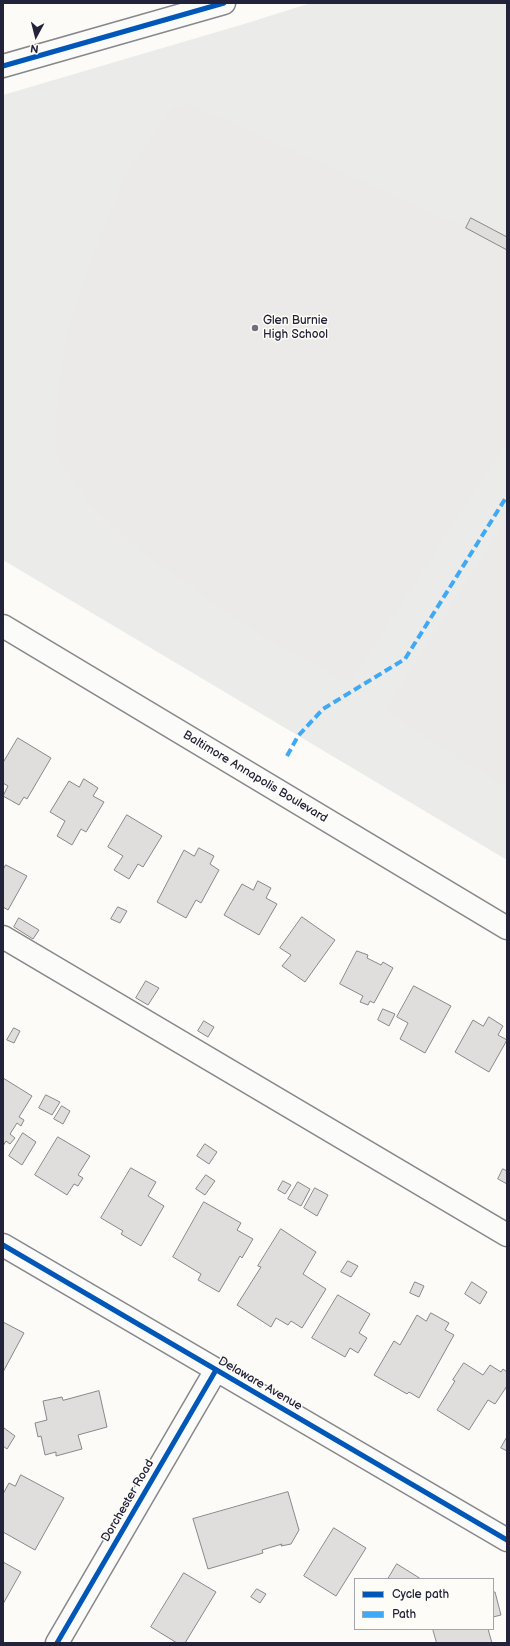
<!DOCTYPE html>
<html>
<head>
<meta charset="utf-8">
<style>
	body { margin:0 }
	#map { position:relative; width:510px; height:1646px; overflow:hidden; background:#fcfbf8; font-family:"Balsamiq Sans",sans-serif }
	canvas { display:block }
	.frame { position:absolute; inset:0; border:4px solid #22223b; pointer-events:none }
	.legend { position:absolute; left:354px; top:1578px; width:140px; height:52px; box-sizing:border-box; background:#fdfcf7; border:1px solid #a5a5ac; margin:0; padding:5px 7px; list-style:none; font-size:12px; color:#22223b }
	.legend li { display:flex; align-items:center; gap:8px; height:20px }
	.legend b { width:20px; border:1px solid #a5a5ac }
	.north { position:absolute; left:16px; top:16px; width:40px; height:40px; -webkit-text-stroke:3px #fdfcf7; paint-order:stroke; rotate:187deg; font-size:11px; font-weight:700; line-height:16px; text-align:center; color:#22223b }
	.north::after { content:''; display:block; margin:auto; width:14px; height:18px; background:#22223b; clip-path:polygon(50% 0,100% 100%,50% 72%,0 100%) }
</style>
</head>
<body>
<div id="map">
<canvas width="510" height="1646"></canvas>
<div class="frame"></div>
<ul class="legend">
<li><b style="height:5px;background:#0057b8"></b>Cycle path</li>
<li><b style="height:5px;background:#3fa9f5"></b>Path</li>
</ul>
<div class="north">N</div>
</div>
<script>
const context = document.querySelector('canvas').getContext('2d');
context.lineJoin = 'round';
function fill(path, color) {
  context.fillStyle = color;
  context.fill(path, 'evenodd');
}
function stroke(path, color, width, dash) {
  context.strokeStyle = color;
  context.lineWidth = width;
  context.lineCap = dash ? 'butt' : 'round';
  context.setLineDash(dash || []);
  context.stroke(path);
}
function label(font, color, halo, rows, align = 'center') {
  context.font = font + ' "Balsamiq Sans",sans-serif';
  context.lineWidth = 3;
  context.setLineDash([]);
  context.textBaseline = 'middle';
  context.strokeStyle = halo;
  context.fillStyle = color;
  for (const [text, x, y, turn = 0] of rows) {
    context.save();
    context.translate(x, y);
    context.rotate((+turn || 0) * Math.PI / 180);
    context.textAlign = isNaN(turn) ? turn : align;
    if (halo) context.strokeText(text, 0, 0);
    context.fillText(text, 0, 0);
    context.restore();
  }
}
fill(new Path2D(`
	M 311,3 L 507,3 L 507,860 L 3,560 L 3,95 L 244,24 Z`), '#ebebe9');
fill(new Path2D(`
	M 189,104 L 466,228 L 507,250 L 507,442 L 349,683 L 279,646 L 211,601 L 140,550 L 92,506 L 57,458 L 56,417 L 65,344 L 74,309 L 91,261 L 111,210 L 132,164 L 173,108 Z
	M 507,518 L 507,788 L 385,711 Z`), '#ebeae8');
const building = new Path2D(`
	M 471,218 L 507,237 L 507,250 L 466,228 Z
	M 18,738 L 51,758 L 27,799 L 24,797 L 19,805 L 3,796 L 8,786 L 3,783 L 3,763 Z
	M 84,779 L 98,788 L 93,796 L 104,802 L 86,832 L 81,829 L 72,845 L 57,836 L 65,821 L 50,812 L 69,781 L 79,787 Z
	M 127,815 L 162,836 L 143,867 L 138,864 L 129,879 L 114,870 L 123,856 L 108,847 Z
	M 199,848 L 214,856 L 210,864 L 219,870 L 201,903 L 196,900 L 186,918 L 157,902 L 184,850 L 194,856 Z
	M 6,865 L 27,876 L 8,910 L 3,907 L 3,870 Z
	M 258,881 L 271,888 L 266,898 L 277,904 L 259,935 L 224,915 L 242,884 L 253,890 Z
	M 118,907 L 127,911 L 120,923 L 111,919 Z
	M 302,917 L 335,940 L 305,982 L 282,966 L 291,955 L 280,948 Z
	M 19,918 L 39,930 L 33,939 L 14,927 Z
	M 357,951 L 368,955 L 367,958 L 381,965 L 383,962 L 393,968 L 374,1003 L 370,1001 L 368,1005 L 360,1002 L 363,996 L 340,984 Z
	M 146,981 L 159,988 L 148,1005 L 136,998 Z
	M 414,986 L 451,1006 L 425,1053 L 400,1039 L 408,1023 L 397,1017 Z
	M 383,1009 L 395,1014 L 389,1026 L 378,1020 Z
	M 489,1017 L 503,1026 L 498,1035 L 507,1040 L 489,1072 L 455,1052 L 473,1020 L 483,1026 Z
	M 204,1021 L 214,1027 L 208,1037 L 198,1031 Z
	M 14,1028 L 20,1031 L 14,1043 L 7,1040 Z
	M 3,1078 L 32,1096 L 19,1117 L 24,1120 L 21,1126 L 17,1123 L 10,1134 L 15,1138 L 10,1144 L 6,1141 L 3,1146 Z
	M 46,1095 L 60,1102 L 52,1115 L 39,1108 Z
	M 62,1106 L 70,1111 L 63,1124 L 54,1119 Z
	M 23,1133 L 36,1142 L 22,1165 L 9,1156 Z
	M 58,1137 L 90,1156 L 78,1175 L 83,1178 L 78,1186 L 74,1184 L 67,1195 L 35,1175 Z
	M 205,1144 L 217,1152 L 209,1164 L 197,1156 Z
	M 131,1168 L 156,1182 L 148,1196 L 164,1206 L 141,1246 L 121,1234 L 123,1231 L 101,1218 Z
	M 503,1169 L 507,1171 L 507,1184 L 498,1179 Z
	M 206,1175 L 215,1181 L 205,1195 L 196,1189 Z
	M 283,1181 L 291,1185 L 285,1194 L 278,1190 Z
	M 298,1182 L 310,1189 L 301,1206 L 288,1199 Z
	M 315,1188 L 328,1195 L 317,1216 L 304,1208 Z
	M 204,1202 L 241,1223 L 237,1230 L 253,1239 L 242,1258 L 240,1256 L 219,1292 L 198,1280 L 201,1274 L 173,1257 Z
	M 281,1229 L 316,1252 L 303,1274 L 326,1289 L 302,1328 L 291,1321 L 288,1325 L 276,1318 L 271,1327 L 237,1305 L 261,1267 L 258,1266 Z
	M 348,1261 L 358,1266 L 351,1277 L 341,1272 Z
	M 415,1282 L 424,1286 L 419,1297 L 410,1293 Z
	M 472,1282 L 487,1292 L 480,1304 L 465,1294 Z
	M 338,1295 L 370,1314 L 359,1333 L 367,1338 L 358,1353 L 350,1348 L 345,1357 L 312,1338 Z
	M 431,1313 L 449,1323 L 445,1330 L 454,1335 L 419,1398 L 409,1392 L 407,1394 L 374,1375 L 394,1341 L 400,1345 L 417,1315 L 426,1321 Z
	M 3,1322 L 24,1333 L 3,1372 Z
	M 464,1363 L 483,1375 L 490,1365 L 501,1372 L 503,1369 L 507,1372 L 507,1386 L 495,1404 L 488,1400 L 469,1430 L 437,1410 L 455,1381 L 453,1380 Z
	M 99,1391 L 107,1427 L 78,1435 L 82,1449 L 56,1456 L 56,1452 L 45,1455 L 41,1436 L 38,1437 L 35,1423 L 47,1420 L 43,1401 L 62,1397 L 63,1400 Z
	M 4,1428 L 15,1436 L 7,1449 L 3,1446 Z
	M 507,1437 L 507,1451 L 501,1448 Z
	M 21,1475 L 64,1498 L 35,1550 L 3,1532 L 3,1494 L 9,1483 L 15,1486 Z
	M 288,1492 L 299,1530 L 291,1544 L 281,1546 L 282,1544 L 262,1550 L 263,1553 L 208,1569 L 193,1519 Z
	M 334,1528 L 366,1548 L 336,1596 L 304,1576 Z
	M 3,1562 L 21,1572 L 3,1604 Z
	M 397,1564 L 421,1579 L 388,1579 Z
	M 184,1573 L 216,1592 L 185,1643 L 177,1643 L 151,1627 Z
	M 257,1589 L 266,1594 L 260,1603 L 251,1597 Z
	M 493,1592 L 495,1592 L 501,1615 L 493,1617 Z
	M 433,1629 L 488,1629 L 492,1643 L 437,1643 Z`);
fill(building, '#dfdedd');
stroke(building, '#88888c', 1);
const minor = new Path2D(`
	M 3,66 L 224,3
	M 3,937 L 507,1235
	M 3,1245 L 507,1540
	M 57,1643 L 216,1370`);
const major = new Path2D(`
	M 3,626 L 507,928`);
stroke(minor, '#88888c', 25);
stroke(major, '#88888c', 25);
stroke(minor, '#fbfbf9', 22);
stroke(major, '#fbfbf9', 22);
stroke(new Path2D(`
	M 287,756 L 298,736 L 323,709 L 405,659 L 507,496`), '#3fa9f5', 4, [8, 4]);
stroke(new Path2D(`
	M 3,66 L 224,3
	M 3,1245 L 507,1540
	M 57,1643 L 216,1370`), '#0057b8', 5);
for (const [x, y, r, color] of [
	[255,328,4,"#6e6e7d"]
]) {
  const dot = new Path2D();
  dot.arc(x, y, r, 0, 2 * Math.PI);
  context.fillStyle = color;
  context.fill(dot);
  stroke(dot, '#fdfcf7', 1.5);
}
label('12px', '#22223b', '#fdfcf7', [
	["Glen Burnie",263,321],
	["High School",263,335]
], 'left');
label('12px', '#22223b', '#fdfcf7', [
	["Baltimore Annapolis Boulevard",255,777,31],
	["Delaware Avenue",260,1384,30],
	["Dorchester Road",128,1501,-60]
]);
</script>
</body>
</html>
